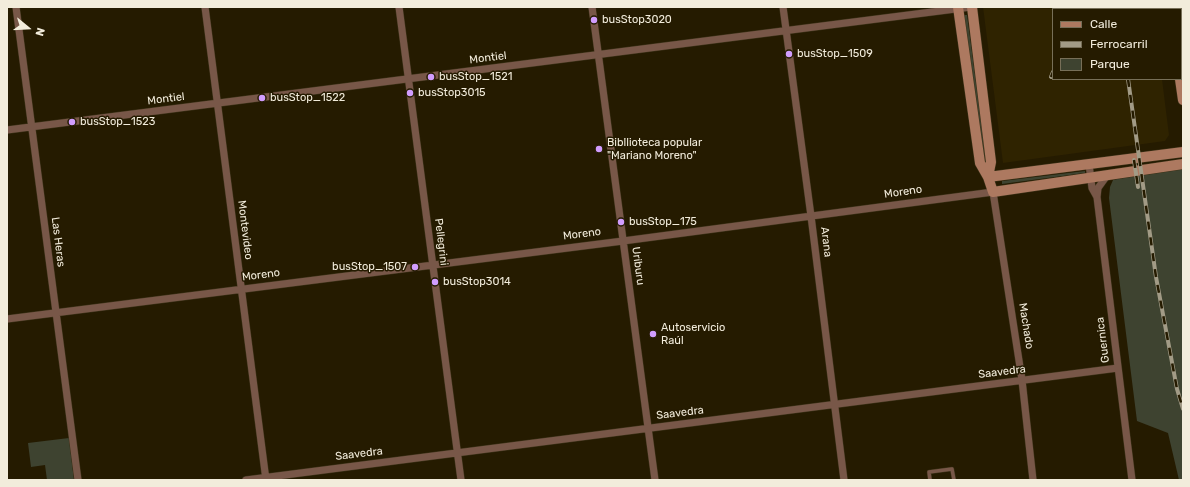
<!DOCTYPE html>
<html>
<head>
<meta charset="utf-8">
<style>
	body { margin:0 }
	#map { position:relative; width:1190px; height:487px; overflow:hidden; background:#251b00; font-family:Rubik,sans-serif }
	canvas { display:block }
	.frame { position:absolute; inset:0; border:8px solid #f2ecdb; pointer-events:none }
	.legend { position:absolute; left:1052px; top:8px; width:130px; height:72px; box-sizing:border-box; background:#251b00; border:1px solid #776f58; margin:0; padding:5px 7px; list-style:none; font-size:12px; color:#f2ecdb }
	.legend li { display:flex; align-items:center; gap:8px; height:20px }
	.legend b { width:20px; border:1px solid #776f58 }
	.north { position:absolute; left:8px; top:8px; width:40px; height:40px; -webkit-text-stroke:3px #251b00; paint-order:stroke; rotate:108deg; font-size:11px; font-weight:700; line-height:16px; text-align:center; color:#f2ecdb }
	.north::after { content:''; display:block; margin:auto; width:14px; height:18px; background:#f2ecdb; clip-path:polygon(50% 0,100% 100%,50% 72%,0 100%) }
</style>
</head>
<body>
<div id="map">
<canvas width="1190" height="487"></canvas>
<div class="frame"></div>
<ul class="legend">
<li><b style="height:5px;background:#ad7960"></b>Calle</li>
<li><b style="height:5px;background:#a29b86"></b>Ferrocarril</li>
<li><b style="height:11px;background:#3e4330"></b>Parque</li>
</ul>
<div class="north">N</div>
</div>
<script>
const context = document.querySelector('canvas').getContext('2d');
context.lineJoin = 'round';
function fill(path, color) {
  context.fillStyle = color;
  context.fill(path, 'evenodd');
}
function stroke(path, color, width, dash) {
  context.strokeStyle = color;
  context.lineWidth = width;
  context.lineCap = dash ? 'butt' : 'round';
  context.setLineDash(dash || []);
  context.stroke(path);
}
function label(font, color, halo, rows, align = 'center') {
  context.font = font + ' Rubik,sans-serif';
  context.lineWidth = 3;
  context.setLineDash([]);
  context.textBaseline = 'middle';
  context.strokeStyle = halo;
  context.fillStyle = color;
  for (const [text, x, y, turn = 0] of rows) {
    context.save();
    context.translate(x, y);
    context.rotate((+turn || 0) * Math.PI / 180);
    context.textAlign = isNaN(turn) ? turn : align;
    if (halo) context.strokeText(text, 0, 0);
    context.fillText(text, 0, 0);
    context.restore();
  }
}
fill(new Path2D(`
	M 983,7 L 1153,7 L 1153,9 L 1053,9 L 1053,79 L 1162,79 L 1169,135 L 1165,141 L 1003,163 Z`), '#2f2300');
fill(new Path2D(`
	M 964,15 L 967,15 L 987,164 L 984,165 Z
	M 1183,169 L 1183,480 L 1179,480 L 1168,433 L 1137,421 L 1109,198 L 1110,187 L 1113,180 L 1117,179 Z
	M 1085,171 L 1085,173 L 1002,184 L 1002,181 Z
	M 69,438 L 74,480 L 47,480 L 45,465 L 31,467 L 28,443 Z`), '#3e4330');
const lane = new Path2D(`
	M 930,480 L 929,472 L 952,469 L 954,480`);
const street = new Path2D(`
	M 16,7 L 78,480
	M 205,7 L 266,480
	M 399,7 L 461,480
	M 592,7 L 655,480
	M 783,7 L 811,216 L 844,480
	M 7,130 L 971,7
	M 1089,164 L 1092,188 L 1097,197 L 1132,480
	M 1097,197 L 1098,188 L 1106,177
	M 7,319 L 623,241 L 993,192 L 1022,380 L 1033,480
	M 246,480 L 1118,368`);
const secondary = new Path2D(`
	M 958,7 L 980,163 L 988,177 L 993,192 L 1183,164
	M 972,7 L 991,162 L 988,177
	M 1171,7 L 1172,9
	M 1180,79 L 1183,100
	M 988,177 L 1183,152`);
stroke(lane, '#3e341a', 4.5);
stroke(street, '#3e341a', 8);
stroke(secondary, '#3e341a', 11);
stroke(lane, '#785748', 3.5);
stroke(street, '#785748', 7);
stroke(secondary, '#ad7960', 10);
const rail = new Path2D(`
	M 1113,7 L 1113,9
	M 1051,77 L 1053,72
	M 1128,79 L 1156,277 L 1177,389 L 1183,409
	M 1134,160 L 1138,187`);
stroke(rail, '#a29b86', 4);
stroke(rail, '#251b00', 2.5, [8]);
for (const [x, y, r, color] of [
	[594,20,4,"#d19dfe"],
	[789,54,4,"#d19dfe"],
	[431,77,4,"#d19dfe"],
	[410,93,4,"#d19dfe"],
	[262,98,4,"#d19dfe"],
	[72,122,4,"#d19dfe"],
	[599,149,4,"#d19dfe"],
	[621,222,4,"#d19dfe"],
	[415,267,4,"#d19dfe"],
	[435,282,4,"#d19dfe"],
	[653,334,4,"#d19dfe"]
]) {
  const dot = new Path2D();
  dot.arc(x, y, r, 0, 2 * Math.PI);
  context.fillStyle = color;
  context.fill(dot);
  stroke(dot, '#251b00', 1.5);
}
label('11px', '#f2ecdb', '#251b00', [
	["busStop3020",602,20],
	["busStop_1509",797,54],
	["busStop_1521",439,77],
	["busStop3015",418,93],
	["busStop_1522",270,98],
	["busStop_1523",80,122],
	["Bibllioteca popular",607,143],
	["\"Mariano Moreno\"",607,156],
	["busStop_175",629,222],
	["busStop_1507",407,267,"right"],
	["busStop3014",443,282],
	["Autoservicio",661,328],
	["Raúl",661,341]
], 'left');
label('11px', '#f2ecdb', '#251b00', [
	["Montiel",488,58,-7],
	["Montiel",166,99,-7],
	["Moreno",903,192,-8],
	["Montevideo",245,230,83],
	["Moreno",582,234,-7],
	["Las Heras",58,242,83],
	["Pellegrini",441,242,83],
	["Arana",826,242,83],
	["Uriburu",638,266,82],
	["Moreno",261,275,-7],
	["Machado",1026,326,81],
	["Guernica",1103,340,-97],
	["Saavedra",1002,372,-7],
	["Saavedra",680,413,-7],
	["Saavedra",359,454,-7]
]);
</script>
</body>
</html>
